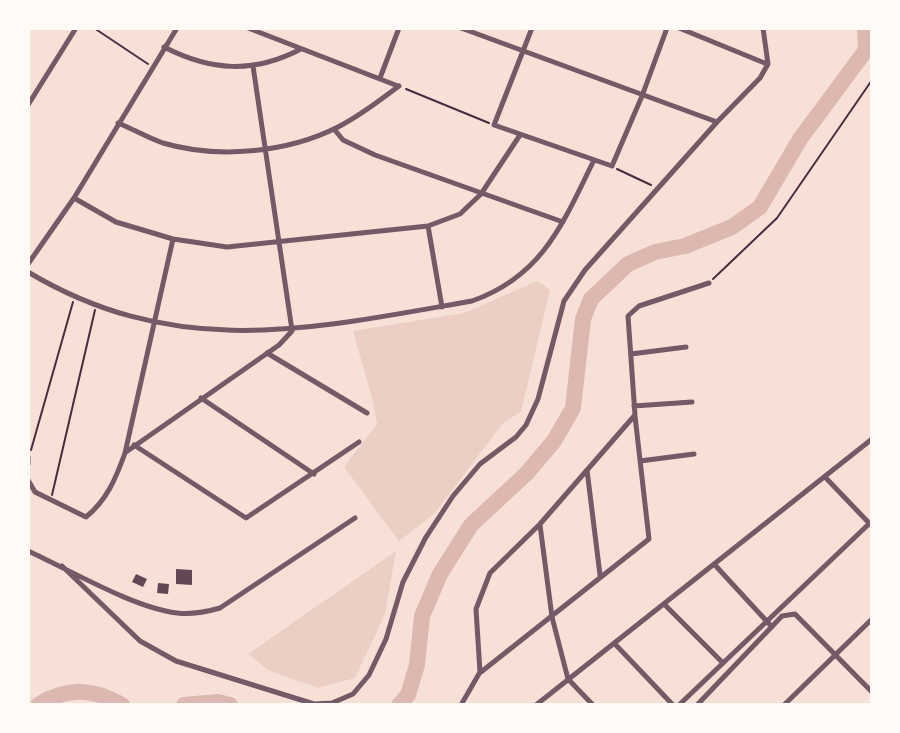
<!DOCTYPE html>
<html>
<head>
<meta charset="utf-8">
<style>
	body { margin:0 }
	#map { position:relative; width:900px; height:733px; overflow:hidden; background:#f7e1d7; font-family:Spectral,serif }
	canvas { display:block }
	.frame { position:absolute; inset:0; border:30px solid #fffaf5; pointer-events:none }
</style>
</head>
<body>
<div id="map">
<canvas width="900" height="733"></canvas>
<div class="frame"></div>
</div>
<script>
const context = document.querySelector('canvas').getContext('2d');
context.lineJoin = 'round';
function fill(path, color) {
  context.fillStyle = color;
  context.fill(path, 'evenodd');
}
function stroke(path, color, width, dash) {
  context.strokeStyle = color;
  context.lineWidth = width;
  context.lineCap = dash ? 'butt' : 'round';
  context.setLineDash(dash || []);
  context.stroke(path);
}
fill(new Path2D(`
	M 537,281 L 550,290 L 521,412 L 504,422 L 434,514 L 399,541 L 344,467 L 377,424 L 373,402 L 353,331 L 464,313 Z
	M 396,551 L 385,614 L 355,678 L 318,688 L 268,670 L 248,654 Z`), '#ebcfc5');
stroke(new Path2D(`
	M 38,705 C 67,687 93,688 122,705
	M 184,705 L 218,702 L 230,705
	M 399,705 L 408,695 L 417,665 L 422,616 L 440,574 L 471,525 L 526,474 L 554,441 L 573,408 L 583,319 L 591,299 L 628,264 L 655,252 L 685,246 L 732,227 L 760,207 L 800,139 L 866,50 L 865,28`), '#dcb8b0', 16);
fill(new Path2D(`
	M 176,569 L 192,570 L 192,585 L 176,584 Z
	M 136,574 L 147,579 L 143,587 L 132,582 Z
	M 158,583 L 169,584 L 168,594 L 157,593 Z`), '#644757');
stroke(new Path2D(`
	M 94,28 L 148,64
	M 406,89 L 489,123
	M 617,169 L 651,185
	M 713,279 L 777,218 L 872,80
	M 31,450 L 73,302
	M 52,495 L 95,310`), '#4a2c40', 2);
stroke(new Path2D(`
	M 248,28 L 398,86
	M 461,28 L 717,122
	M 532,28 L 494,125 L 612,166 L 642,96 L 667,28
	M 679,28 L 767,64
	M 164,47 C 211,71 253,74 301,49
	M 253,66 L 292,330
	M 380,78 L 399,28
	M 28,105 L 76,28
	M 118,123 C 133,129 148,138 163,143 C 217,159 287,153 338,127 C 360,116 379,101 399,86
	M 334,129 L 343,140 L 375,155 L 563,222
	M 74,198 L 116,222 L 173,239 L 227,247 L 428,226 L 460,214 L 481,194 L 520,135
	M 428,226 L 442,307
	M 28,264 L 74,198 L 177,28
	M 28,272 C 177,361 312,329 472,301 C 543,276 563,223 594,160
	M 267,353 L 367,413
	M 631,354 L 686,347
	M 201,398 L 314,474
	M 634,406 L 692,402
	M 134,445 L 246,518 L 359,442
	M 126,452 L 279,345 L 292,331
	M 28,457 L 28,464
	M 640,461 L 694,454
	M 587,470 L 600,575
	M 825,477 L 869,523
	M 28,480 L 35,492 L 86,517 C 107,500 116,478 125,453 L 173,239
	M 540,525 L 552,617 L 568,679 L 593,705
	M 28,551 C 70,570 134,608 177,613 C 192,615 206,612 220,608 L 355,518
	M 714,564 L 772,627
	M 62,566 L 140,641 L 176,661 L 314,704 L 332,703 L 353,694 L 369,675 L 386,639 L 403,582 L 426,537 L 453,496 L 480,464 L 516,437 L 526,425 L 538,399 L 564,301 L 585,270 L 717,122 L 760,78 L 768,64 L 763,28
	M 664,604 L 723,663
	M 614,643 L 673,705
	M 481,672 L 649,539 L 635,416
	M 461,705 L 480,672 L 476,609 L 490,573 L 540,524 L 635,415 L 628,316 L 639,306 L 709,283
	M 536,705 L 872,439
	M 679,705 L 872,521
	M 697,705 L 782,616 L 795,614 L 872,692
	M 784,705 L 872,619`), '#755966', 5);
</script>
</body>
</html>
